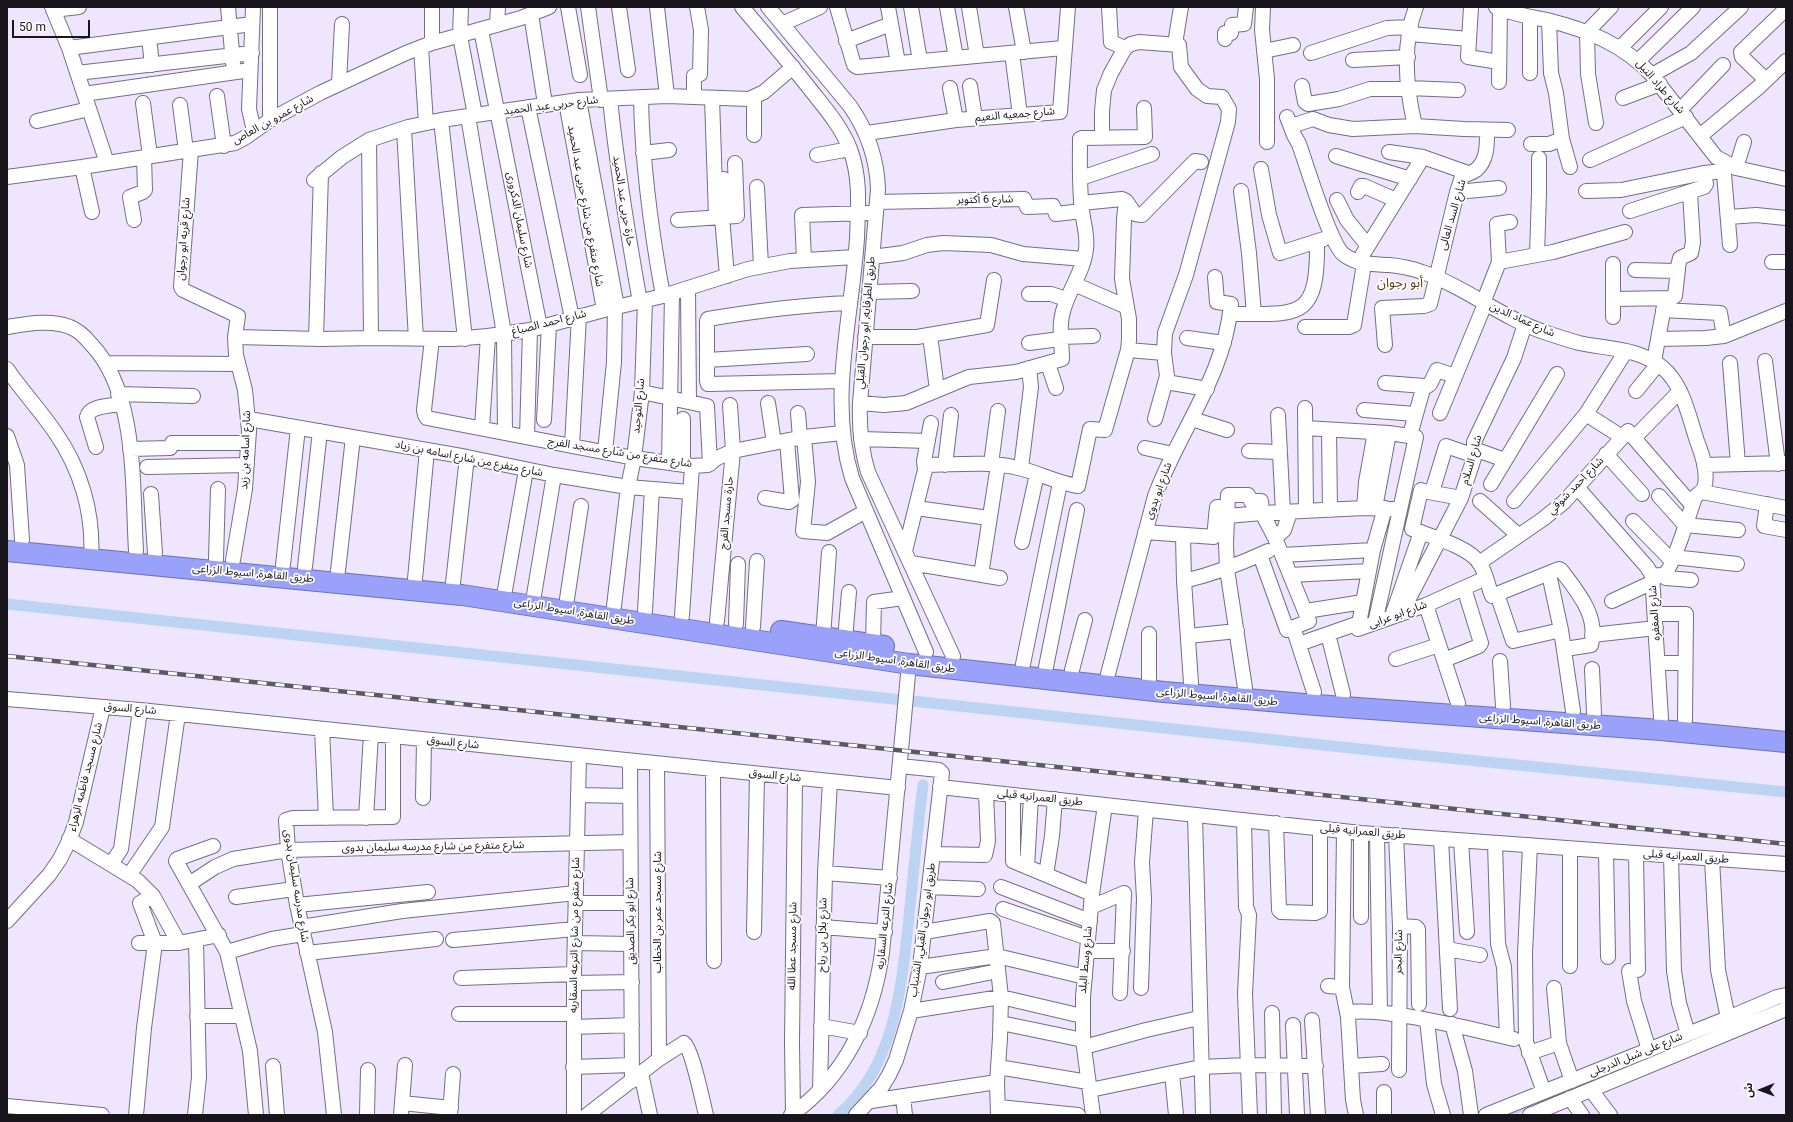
<!DOCTYPE html>
<html>
<head>
<meta charset="utf-8">
<style>
	body { margin:0 }
	#map { position:relative; width:1793px; height:1122px; overflow:hidden; background:#efe5fe; font-family:Roboto,"Noto Sans Arabic",sans-serif }
	canvas { display:block }
	.frame { position:absolute; inset:0; border:8px solid #18151d; pointer-events:none }
	.north { position:absolute; left:1741px; top:1070px; width:40px; height:40px; -webkit-text-stroke:3px #fff; paint-order:stroke; rotate:269deg; font-size:11px; font-weight:700; line-height:16px; text-align:center; color:#18151d }
	.north::after { content:''; display:block; margin:auto; width:14px; height:18px; background:#18151d; clip-path:polygon(50% 0,100% 100%,50% 72%,0 100%) }
	.scale { position:absolute; left:12px; top:20px; width:78px; height:18px; box-sizing:border-box; border:2px solid #18151d; border-top:0; padding-left:5px; font-size:12px; line-height:14px; white-space:nowrap; color:#18151d; -webkit-text-stroke:3px #fff; paint-order:stroke }
</style>
</head>
<body>
<div id="map">
<canvas width="1793" height="1122"></canvas>
<div class="frame"></div>
<div class="north">ش</div>
<div class="scale">50 m</div>
</div>
<script>
const context = document.querySelector('canvas').getContext('2d');
context.lineJoin = 'round';
function stroke(path, color, width, dash) {
  context.strokeStyle = color;
  context.lineWidth = width;
  context.lineCap = dash ? 'butt' : 'round';
  context.setLineDash(dash || []);
  context.stroke(path);
}
function label(font, color, halo, rows, align = 'center') {
  context.font = font + ' Roboto,"Noto Sans Arabic",sans-serif';
  context.lineWidth = 3.5;
  context.setLineDash([]);
  context.textBaseline = 'middle';
  context.strokeStyle = halo;
  context.fillStyle = color;
  for (const [text, x, y, turn = 0] of rows) {
    context.save();
    context.translate(x, y);
    context.rotate((+turn || 0) * Math.PI / 180);
    context.textAlign = isNaN(turn) ? turn : align;
    if (halo) context.strokeText(text, 0, 0);
    context.fillText(text, 0, 0);
    context.restore();
  }
}
stroke(new Path2D(`
	M 1662,1053 L 1701,1036
	M 1510,1115 L 1559,1095`), '#bcd4f2', 3);
stroke(new Path2D(`
	M 7,604 L 1388,752 L 1786,792
	M 838,1115 C 898,1065 902,978 910,907 C 914,866 918,826 923,785`), '#bcd4f2', 11);
const minor = new Path2D(`
	M 52,7 L 69,48 L 107,163
	M 228,7 L 233,63
	M 253,7 L 249,109 L 254,131
	M 461,7 L 460,36 L 475,115
	M 568,7 L 580,75
	M 588,7 L 601,100
	M 619,7 L 628,70
	M 657,7 L 667,96
	M 742,7 C 765,34 788,61 810,89 C 824,107 841,126 850,149 C 861,178 858,208 857,238 C 852,318 828,400 852,478 L 926,652
	M 768,7 L 850,106 C 868,132 877,158 878,189 L 860,403 C 859,427 861,449 868,472 L 953,656
	M 837,7 L 854,65 L 857,67 L 1063,48
	M 888,7 L 898,63
	M 911,7 L 920,61
	M 947,7 L 956,58
	M 969,7 L 977,56
	M 1016,7 L 1024,52
	M 1109,7 L 1111,42 L 1125,48
	M 1263,7 L 1262,30 L 1267,79 L 1267,142
	M 1471,7 L 1468,57 L 1499,62
	M 1496,7 C 1512,14 1530,17 1547,20 C 1587,30 1623,44 1652,75 L 1716,157 L 1736,168 L 1786,179
	M 53,10 L 79,7
	M 531,14 L 545,104
	M 1530,17 L 1530,73
	M 1549,21 L 1551,73 L 1556,93 L 1562,139 L 1570,167
	M 782,24 L 820,7
	M 497,25 L 498,7
	M 481,30 L 540,327
	M 1410,34 L 1469,39
	M 149,38 L 152,65
	M 1225,39 L 1225,33 L 1231,33 L 1232,25 L 1244,24 L 1246,7
	M 846,41 L 891,24
	M 432,43 L 432,7
	M 1175,44 L 1181,7
	M 421,47 L 426,123
	M 69,48 L 252,24
	M 1620,48 L 1661,7
	M 1264,51 L 1293,45
	M 1012,53 L 1020,115
	M 1311,53 L 1387,28 L 1411,27
	M 1353,60 L 1408,57
	M 1638,61 L 1693,7
	M 77,73 L 252,53
	M 1652,75 L 1691,53 L 1741,7
	M 1766,80 L 1742,57 L 1741,52 L 1786,9
	M 1499,82 L 1500,9
	M 339,83 L 342,24
	M 970,86 L 975,118
	M 1302,86 L 1305,102 L 1308,104 L 1339,99 L 1370,89 L 1408,89
	M 950,88 L 956,120
	M 1408,88 L 1458,90
	M 84,94 L 250,70
	M 217,96 L 224,146
	M 641,97 C 642,165 651,230 663,296
	M 694,97 L 694,76 L 700,74 L 701,30 L 697,7
	M 754,97 L 754,135
	M 712,98 L 716,217
	M 1623,98 L 1660,84
	M 610,99 C 617,168 628,235 640,302
	M 579,100 L 617,307
	M 566,102 L 604,310
	M 143,103 L 150,156
	M 180,105 L 186,151
	M 528,107 L 572,318
	M 1680,110 L 1723,65
	M 468,116 L 504,334 L 505,432
	M 1287,117 L 1294,135 L 1299,144 C 1307,166 1329,241 1343,254 C 1357,265 1373,264 1389,265 C 1400,266 1411,268 1422,272 C 1464,286 1502,318 1544,332 C 1556,336 1568,340 1579,343 C 1607,349 1640,348 1663,368 C 1683,385 1689,417 1697,441 C 1702,454 1709,474 1704,488 C 1702,492 1698,494 1695,497 C 1691,509 1672,570 1664,574 C 1661,576 1656,575 1652,575
	M 270,120 L 270,7
	M 441,120 L 465,339
	M 37,121 L 89,109
	M 1596,123 L 1588,74 L 1587,32 L 1611,7
	M 1291,126 L 1313,119 L 1329,125 L 1353,129 L 1415,126 L 1464,129 L 1508,130
	M 1415,126 C 1406,88 1402,44 1416,7
	M 404,129 L 416,339
	M 867,133 L 956,120 L 1060,112 L 1068,7
	M 1700,136 L 1760,86 L 1786,61
	M 1102,138 L 1102,111 L 1104,90 L 1111,73 L 1125,48 L 1131,44 L 1139,42 L 1179,45 L 1181,67 L 1197,89 L 1207,96 L 1222,97 L 1229,109 L 1228,122 L 1186,275 L 1165,333 L 1164,353 L 1167,376 L 1155,419
	M 369,140 L 371,338
	M 1531,144 L 1549,144 L 1562,139
	M 191,150 L 181,287 L 183,290 L 238,316 L 235,337 L 236,355 L 245,390 L 249,431 L 245,489 L 233,560
	M 1389,152 L 1423,157 L 1468,173
	M 643,153 L 669,150
	M 817,155 L 850,149
	M 1336,156 L 1410,179
	M 1590,160 L 1686,117
	M 1723,162 L 1730,245
	M 82,167 L 92,212
	M 1736,168 L 1744,142
	M 1261,169 L 1269,215 L 1280,253 L 1324,239
	M 7,177 L 82,167 L 235,143 L 246,137 L 270,120 L 320,93 L 406,53 L 432,43 L 521,18 L 549,7
	M 1081,178 L 1152,154
	M 724,179 L 727,217
	M 314,180 L 342,157 L 369,140 L 408,127 L 441,120 L 579,100 L 667,96 L 749,99 L 764,92 L 793,67
	M 757,187 L 761,266
	M 1241,191 L 1249,253 L 1254,314
	M 1586,191 L 1621,190 L 1704,173 L 1724,171
	M 1358,192 L 1361,186 L 1364,186 L 1396,200
	M 1457,192 L 1499,188
	M 1337,200 L 1347,220 L 1368,246
	M 877,202 L 1024,199 L 1027,207 L 1053,206 L 1056,214 L 1082,211
	M 1081,203 L 1122,199 L 1126,201 L 1135,214 L 1142,215 L 1195,161 L 1201,162
	M 1630,211 L 1704,187 L 1706,184 L 1704,173
	M 722,217 L 727,276
	M 1729,217 L 1756,215 L 1786,218
	M 134,220 L 130,197 L 143,192 L 145,190 L 144,157
	M 678,220 L 737,216 L 735,163
	M 1537,255 L 1539,193 L 1539,158
	M 872,257 L 903,253 L 927,245 L 943,243 L 991,245 L 1023,254 L 1084,259
	M 804,260 L 802,215 L 868,213
	M 1358,262 L 1423,157
	M 1499,262 L 1553,252 L 1625,232
	M 1772,262 L 1786,262
	M 1613,264 L 1613,317
	M 1635,270 L 1677,271 L 1680,258 L 1691,253 L 1693,242 L 1690,193
	M 1074,284 L 1127,307
	M 688,289 L 689,402
	M 869,292 L 912,291
	M 1029,294 L 1051,294 L 1066,299
	M 1613,299 L 1672,298 L 1675,296 L 1678,269
	M 1483,303 L 1499,262 L 1497,224 L 1510,222
	M 1663,310 L 1720,313 L 1724,336
	M 1230,314 C 1299,314 1318,321 1317,242
	M 7,327 C 26,324 51,319 70,327 C 78,330 86,338 91,344 C 138,393 132,487 136,551
	M 1305,327 L 1349,327 L 1354,325 L 1364,264
	M 930,335 L 937,390
	M 235,337 L 321,339 L 371,338 L 454,339 L 488,336 L 530,330 L 604,310 L 663,296 L 748,269 L 790,261 L 855,257
	M 865,337 L 917,337 L 987,325 L 994,280
	M 1060,337 L 1093,336
	M 1187,338 L 1224,343
	M 316,339 L 321,173
	M 432,339 L 424,410 L 425,415 L 427,418 L 634,458 L 692,466 L 708,465 L 717,458 L 733,451 L 804,437 L 842,433
	M 1658,339 L 1706,338 L 1724,336 L 1786,311
	M 1029,343 L 1060,339
	M 1385,345 L 1382,308 L 1424,306 L 1430,304 L 1457,192 L 1462,177 C 1467,173 1472,173 1476,170 C 1488,160 1487,143 1487,130
	M 1128,350 L 1164,353
	M 707,360 L 807,354
	M 1654,361 L 1665,301
	M 1765,361 L 1778,464
	M 107,363 L 238,364
	M 1730,363 L 1738,464
	M 1048,364 L 1056,388
	M 7,369 C 22,391 40,410 55,432 C 81,469 94,514 91,559
	M 842,381 L 708,384 L 707,381 L 707,321 L 708,319 C 755,311 802,305 850,303
	M 1166,382 L 1207,389
	M 1385,383 L 1425,386
	M 1636,391 L 1658,364
	M 642,392 L 707,406 L 710,464
	M 118,394 L 193,396
	M 768,403 L 774,443
	M 860,403 L 884,405 L 906,403 L 969,377 L 1016,372 L 1062,359 C 1062,342 1058,325 1064,308 C 1070,288 1084,270 1086,249 C 1088,235 1083,223 1082,209 C 1079,187 1080,162 1080,139 L 1082,138 L 1145,137 L 1144,108
	M 1305,408 L 1306,511
	M 1364,410 L 1415,414
	M 798,413 L 800,438
	M 1440,413 L 1485,304
	M 1586,414 L 1622,437
	M 1278,415 L 1283,512
	M 249,419 L 467,457 L 554,475 L 628,487 L 690,492
	M 1192,419 L 1227,430
	M 544,420 L 549,325
	M 482,428 L 488,336
	M 1305,428 L 1389,433 L 1416,437 L 1375,623
	M 1329,430 L 1330,510
	M 1410,435 L 1423,389 L 1430,384 L 1437,370 L 1455,376
	M 7,436 L 17,465 L 22,540
	M 527,437 L 530,330
	M 804,437 L 808,482 L 803,531 L 827,533 L 866,511
	M 1635,437 L 1680,391
	M 861,439 L 928,441
	M 572,446 L 579,316
	M 96,447 L 87,417 C 90,405 112,406 122,404
	M 1145,448 L 1173,454
	M 130,449 L 170,448 L 172,443 L 248,443
	M 1474,449 L 1505,460
	M 1249,451 L 1279,452
	M 605,452 L 614,362 L 615,307
	M 1606,454 L 1642,494
	M 669,463 L 672,294
	M 991,464 L 998,411
	M 683,465 L 683,419
	M 925,465 C 953,465 985,461 1014,467 C 1036,471 1055,483 1078,486 L 1090,429 L 1105,430 L 1128,350 L 1129,340 L 1129,319 L 1122,279 L 1124,219 L 1126,201
	M 945,465 L 951,415
	M 1704,465 L 1786,463
	M 147,467 L 247,465
	M 1021,468 L 1031,387 L 1029,368
	M 1491,484 L 1557,374
	M 1577,487 L 1647,567 L 1652,575 L 1661,718
	M 1421,490 L 1412,529 C 1430,536 1470,547 1480,564 C 1486,573 1488,586 1492,596 L 1559,569 L 1561,570 C 1577,591 1599,616 1591,645 L 1565,649
	M 1423,491 L 1461,498
	M 1432,492 L 1446,446 L 1475,456
	M 1702,492 L 1786,508
	M 151,494 L 155,553
	M 1659,496 L 1685,525 L 1738,530
	M 765,498 L 789,502 L 792,500 L 787,441
	M 1480,501 L 1518,535
	M 1514,501 L 1586,414 L 1626,351
	M 1767,504 L 1764,526 L 1786,530
	M 916,508 L 989,518
	M 1364,508 L 1366,482 L 1375,432
	M 1375,508 L 1389,433
	M 1385,508 L 1373,550 L 1358,629 L 1426,605 L 1486,578
	M 1227,516 L 1262,513 L 1364,508 L 1393,509
	M 1633,521 L 1672,561
	M 1145,532 L 1214,537 L 1217,507 L 1227,507
	M 1183,536 L 1184,581 L 1191,683
	M 1275,538 L 1284,530 L 1290,512
	M 1022,542 L 1037,474
	M 905,551 L 925,470 L 924,461 L 931,423
	M 1282,555 L 1373,550
	M 1673,557 L 1737,564
	M 216,559 L 218,489
	M 911,563 L 1000,578
	M 1479,563 L 1543,519 L 1564,502 L 1628,431 L 1692,505
	M 283,565 L 298,428
	M 305,567 L 320,431
	M 338,571 L 353,437
	M 1549,574 L 1561,630 L 1573,711
	M 981,575 L 998,465
	M 1290,575 L 1369,571
	M 1661,575 L 1666,578 L 1691,580
	M 415,579 L 427,450
	M 1184,581 C 1214,574 1240,564 1268,551
	M 453,583 L 467,457
	M 505,590 L 526,470
	M 1497,594 L 1513,641 L 1561,630
	M 534,595 L 554,475
	M 567,599 L 581,506
	M 1612,601 L 1653,582
	M 1426,605 L 1458,703
	M 614,606 L 628,487 L 634,458 L 642,392 L 645,301
	M 645,611 L 652,489
	M 1306,611 L 1363,602
	M 1393,613 L 1421,532
	M 1401,614 L 1461,498 L 1474,458 L 1474,442 L 1514,358 L 1525,324
	M 1655,614 L 1686,614 L 1685,720
	M 682,616 L 692,466
	M 717,621 L 733,451 L 730,405
	M 736,624 L 738,564
	M 753,627 L 757,561
	M 1293,627 L 1314,692
	M 1149,634 L 1149,679
	M 1328,634 L 1343,694
	M 1592,635 L 1656,628
	M 1188,636 L 1237,631
	M 823,637 L 829,552
	M 845,640 L 849,592
	M 873,644 L 874,602 L 903,598
	M 1299,644 L 1359,623
	M 1396,659 L 1439,645
	M 1444,660 L 1479,646 L 1481,643 L 1464,588
	M 1500,661 L 1503,706
	M 1659,663 L 1685,663
	M 1023,664 L 1060,483
	M 1046,667 L 1077,510
	M 1592,669 L 1594,713
	M 1072,670 L 1085,620
	M 1108,674 L 1155,496 C 1179,431 1225,375 1231,304 L 1217,302 L 1215,277
	M 1245,688 L 1227,569 L 1226,544 L 1228,495 L 1248,495 L 1251,501 L 1261,501 L 1262,513 L 1275,538 L 1309,621 L 1287,630 L 1260,555
	M 7,699 L 140,710 L 898,788
	M 322,729 L 326,818
	M 630,761 L 632,1081
	M 657,764 L 659,1059
	M 713,770 L 714,961
	M 940,787 L 1361,833 L 1786,864
	M 578,795 L 630,796
	M 1013,795 L 1013,861 L 1092,894
	M 423,798 L 424,740
	M 1195,815 L 1203,1115
	M 366,818 L 371,734
	M 1244,820 L 1246,907 L 1249,915 L 1245,994 L 1250,1115
	M 1276,823 L 1279,910 L 1281,912 L 1315,913 L 1320,911 L 1320,828
	M 1344,831 L 1342,987 L 1348,1017 L 1353,1100 L 1356,1115
	M 1361,833 L 1361,917
	M 1377,834 L 1380,1011
	M 1396,835 L 1400,926 L 1399,1070
	M 69,839 L 138,881 L 153,896 L 179,943
	M 1441,839 L 1450,1009
	M 1461,841 L 1467,932
	M 1495,843 L 1498,944 L 1504,967 L 1507,1037
	M 1530,845 L 1525,954 L 1526,1042 L 1544,1092
	M 213,846 L 177,859 L 176,861 L 227,952 L 250,1051 L 256,1115
	M 1606,851 L 1608,957
	M 1636,853 L 1638,970
	M 933,854 L 985,855 L 988,841 L 986,792
	M 1671,856 L 1674,971 L 1679,1003 L 1688,1034
	M 1712,859 L 1718,970 L 1728,1018
	M 112,863 L 121,849 L 140,710
	M 1027,867 L 1031,797
	M 825,873 L 890,878
	M 130,874 L 162,827 L 178,714
	M 1046,875 L 1052,836 L 1055,799
	M 189,884 L 215,867 L 233,859 L 288,850 L 630,842
	M 929,887 L 978,889
	M 1001,887 L 1090,921
	M 236,897 L 294,889
	M 576,903 L 631,903
	M 297,905 L 428,892
	M 1091,907 L 1124,893 L 1120,993
	M 1003,909 L 1088,938
	M 7,921 L 49,875 L 60,859 L 69,841 L 76,822 L 103,707
	M 1400,926 L 1416,927 L 1418,929 L 1419,1004
	M 301,927 L 402,911 L 576,893
	M 823,927 L 885,932
	M 754,932 L 757,774
	M 924,932 L 990,921 L 993,923 L 1001,997 L 1000,1038 L 997,1082 L 998,1115
	M 453,940 L 575,929
	M 139,943 L 179,943 L 219,935
	M 575,943 L 631,944
	M 1447,949 L 1480,955
	M 1087,951 L 1123,951
	M 227,952 L 272,939 L 303,934
	M 307,953 L 436,939
	M 1570,966 L 1570,849
	M 920,967 L 997,956 L 1085,977
	M 1629,971 L 1634,1001 L 1649,1050
	M 461,978 L 574,974
	M 943,982 L 998,971
	M 574,983 L 632,982
	M 1328,986 L 1342,987
	M 1141,988 L 1144,899 L 1142,862 L 1146,810
	M 1554,988 L 1559,1043 L 1572,1081
	M 911,1011 L 1001,997 L 1082,1016
	M 1348,1012 C 1372,1010 1394,1014 1418,1018 C 1450,1024 1482,1031 1514,1039
	M 1272,1013 L 1274,1115
	M 459,1014 L 574,1014
	M 197,1016 L 242,1016
	M 1312,1020 L 1318,1115
	M 1427,1020 L 1434,1084 L 1443,1115
	M 1001,1023 L 1083,1040
	M 1452,1024 L 1465,1071 L 1471,1115
	M 1293,1025 L 1297,1115
	M 821,1026 L 860,1033
	M 574,1027 L 632,1025
	M 1084,1047 L 1146,1030 L 1199,1018
	M 1529,1053 L 1559,1043
	M 273,1066 L 277,1115
	M 1351,1066 L 1382,1064
	M 573,1067 L 632,1065
	M 998,1067 L 1088,1082
	M 641,1073 L 650,1115
	M 1172,1073 L 1176,1115
	M 820,1090 L 825,873 L 830,781
	M 1090,1090 L 1201,1067 L 1247,1065 L 1316,1066
	M 1591,1090 L 1610,1115
	M 1384,1092 L 1384,1115
	M 903,1096 L 905,1115
	M 1570,1098 L 1582,1115
	M 871,1101 L 997,1082
	M 402,1103 L 451,1108
	M 7,1106 L 102,1115
	M 999,1107 L 1078,1115
	M 793,1114 L 792,1043 L 795,778
	M 136,1115 L 144,1028 L 155,943 L 140,903 L 153,896
	M 195,1115 L 199,1077 L 196,940
	M 334,1115 L 325,1032 L 297,905 L 288,850 L 286,820 L 293,818 L 393,817 L 393,736
	M 367,1115 L 368,1070
	M 401,1115 L 405,1065
	M 450,1115 L 453,1074
	M 574,1115 L 574,974 L 579,756
	M 587,1115 L 659,1059 L 684,1043 C 692,1049 703,1103 706,1115
	M 791,1115 C 845,1077 873,1017 882,953 L 909,664
	M 856,1115 L 881,1088 L 889,1075 L 896,1060 L 911,1011 L 920,967 L 942,773 L 939,770 L 900,766
	M 1093,1115 L 1083,1040 L 1083,997 L 1092,894 L 1105,805
	M 1486,1115 L 1728,1018 L 1777,997 L 1786,995
	M 1530,1115 L 1786,1009`);
const highway = new Path2D(`
	M 7,551 L 462,595 L 909,664 L 1164,692 L 1316,705 L 1661,730 L 1786,742
	M 781,631 L 884,646`);
stroke(minor, '#766d82', 16);
stroke(highway, '#6c70ad', 22);
stroke(minor, '#fff', 14);
stroke(highway, '#9aa1fa', 20);
const rail = new Path2D(`
	M 7,656 L 1786,844`);
stroke(rail, '#5d5865', 4.5);
stroke(rail, '#fff', 3, [9]);
label('11px', '#18151d', '#fff', [
	["شارع طراد النيل",1660,87,49],
	["شارع حربى عبد الحميد",551,106,-7],
	["شارع جمعيه النعيم",1015,115,-5],
	["شارع عمرو بن العاص",273,120,-29],
	["شارع 6 أكتوبر",985,200,-1],
	["حارة حربى عبد الحميد",623,201,81],
	["شارع متفرع من شارع حربى عبد الحميد",585,206,80],
	["شارع السد العالى",1453,215,-74],
	["شارع سليمان الدكرورى",519,220,79],
	["شارع قريه ابو رجوان",184,239,-86],
	["شارع عماد الدين",1522,320,24],
	["شارع احمد الصباغ",549,323,-14],
	["طريق الطرفايه, ابو رجوان القبلي",866,323,-85],
	["شارع التوحيد",639,406,-85],
	["شارع اسامه بن زيد",246,450,-88],
	["شارع متفرع من شارع مسجد الفرج",620,453,9],
	["شارع متفرع من شارع اسامه بن زياد",469,459,11],
	["شارع السلام",1472,460,-74],
	["شارع احمد شوقي",1576,486,-46],
	["شارع ابو بدوى",1159,491,-70],
	["حارة مسجد الفرج",727,513,-85],
	["طريق القاهرة, اسيوط الزراعى",253,574,5],
	["طريق القاهرة, اسيوط الزراعى",574,612,9],
	["شارع المغفره",1655,613,-94],
	["شارع ابو عرابى",1398,615,-20],
	["طريق القاهرة, اسيوط الزراعى",895,661,8],
	["طريق القاهرة, اسيوط الزراعى",1217,697,5],
	["شارع السوق",130,709,5],
	["طريق القاهرة, اسيوط الزراعى",1540,722,4],
	["شارع السوق",453,743,6],
	["شارع السوق",775,776,6],
	["شارع مسجد فاطمه الزهراء",86,777,-76],
	["طريق العمرانيه قبلى",1040,798,6],
	["طريق العمرانيه قبلى",1363,832,5],
	["شارع متفرع من شارع مدرسه سليمان بدوى",433,847,-1],
	["طريق العمرانيه قبلى",1686,857,4],
	["شارع مدرسه سليمان بدوى",296,886,81],
	["شارع مسجد عمر بن الخطاب",658,912,-90],
	["شارع ابو بكر الصديق",631,921,-91],
	["شارع الترعه السقاريه",885,926,-84],
	["طريق ابو رجوان القبلي, الشنباب",923,930,-82],
	["شارع متفرع من شارع الترعه السقاريه",575,935,-89],
	["شارع بلال بن رباح",823,935,-89],
	["شارع مسجد عطا الله",793,946,-89],
	["شارع البحر",1399,952,-89],
	["شارع وسط البلد",1086,960,-85],
	["شارع على شبل الدرجلى",1636,1055,-22]
]);
label('13px', '#603c07', '#fff', [
	["أبو رجوان",1400,284]
]);
</script>
</body>
</html>
